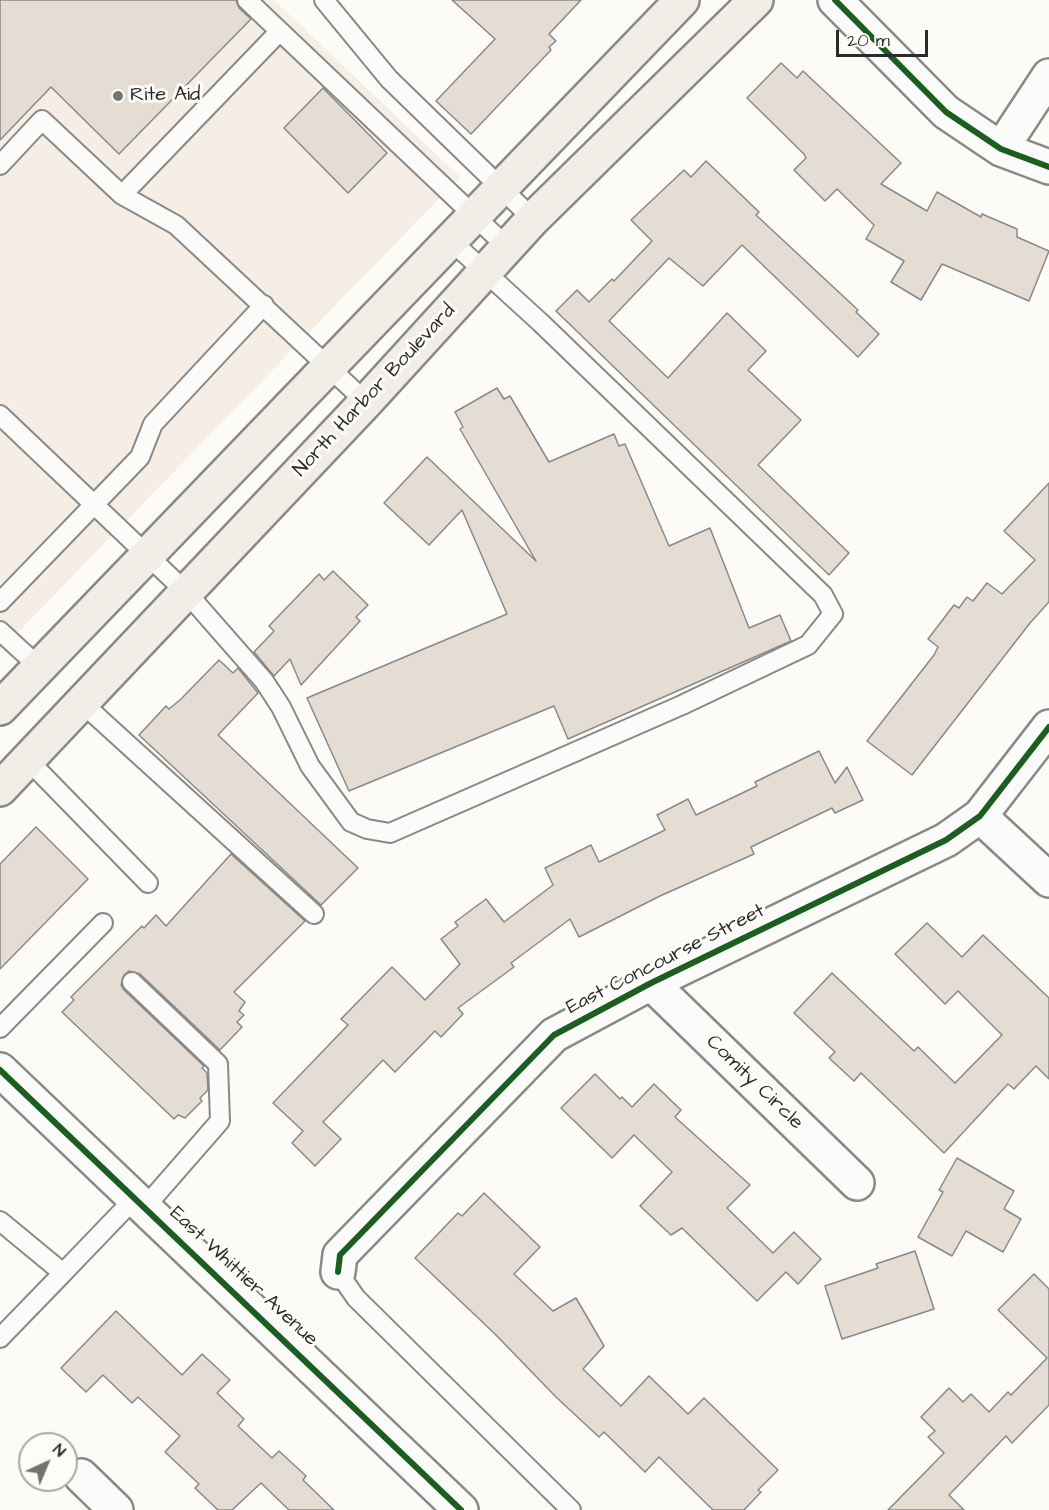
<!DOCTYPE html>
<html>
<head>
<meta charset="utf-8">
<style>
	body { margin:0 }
	#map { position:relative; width:1049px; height:1510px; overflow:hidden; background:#fcfbf8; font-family:"Architects Daughter",sans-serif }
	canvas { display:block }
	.north { position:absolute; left:18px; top:1432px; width:60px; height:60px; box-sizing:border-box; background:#fdfcf7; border:2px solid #a9a8a5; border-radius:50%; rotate:44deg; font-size:16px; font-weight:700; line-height:24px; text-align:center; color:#2b2b2b }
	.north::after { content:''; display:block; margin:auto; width:21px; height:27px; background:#747473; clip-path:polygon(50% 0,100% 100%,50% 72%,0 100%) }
	.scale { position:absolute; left:836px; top:30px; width:92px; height:27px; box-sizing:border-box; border:3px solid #2b2b2b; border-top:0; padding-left:8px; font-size:18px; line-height:21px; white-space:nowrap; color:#2b2b2b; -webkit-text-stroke:4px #fdfcf7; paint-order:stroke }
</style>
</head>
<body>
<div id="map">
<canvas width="1049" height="1510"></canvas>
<div class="north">N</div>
<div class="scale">20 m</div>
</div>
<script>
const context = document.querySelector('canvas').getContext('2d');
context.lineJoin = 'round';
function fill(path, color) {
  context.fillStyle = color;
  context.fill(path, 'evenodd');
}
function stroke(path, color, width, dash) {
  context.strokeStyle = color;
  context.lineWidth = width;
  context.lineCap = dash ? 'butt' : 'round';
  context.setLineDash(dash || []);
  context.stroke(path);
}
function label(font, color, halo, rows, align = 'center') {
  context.font = font + ' "Architects Daughter",sans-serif';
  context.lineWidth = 6;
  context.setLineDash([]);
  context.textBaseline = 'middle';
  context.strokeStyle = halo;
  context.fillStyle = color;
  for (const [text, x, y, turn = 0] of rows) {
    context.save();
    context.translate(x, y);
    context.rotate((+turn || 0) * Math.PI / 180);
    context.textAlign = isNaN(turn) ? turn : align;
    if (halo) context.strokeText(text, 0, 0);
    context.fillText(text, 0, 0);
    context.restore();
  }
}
fill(new Path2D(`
	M 0,0 L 274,0 L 460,177 L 0,651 Z`), '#f6ede5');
const building = new Path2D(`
	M 0,0 L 236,0 L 239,8 L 251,19 L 119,154 L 51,87 L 0,140 Z
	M 452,0 L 581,0 L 549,34 L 556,41 L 549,47 L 551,50 L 471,134 L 436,101 L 495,39 Z
	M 781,63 L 797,78 L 803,71 L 901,163 L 881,184 L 927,211 L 937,192 L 981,217 L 982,214 L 1017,229 L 1017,237 L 1049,251 L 1029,301 L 942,264 L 921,300 L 891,282 L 904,261 L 866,239 L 874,225 L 837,189 L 825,201 L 794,170 L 806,158 L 804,154 L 747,98 Z
	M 323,88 L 387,153 L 348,193 L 284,128 Z
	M 706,161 L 759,212 L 756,215 L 858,310 L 856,312 L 879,334 L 858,357 L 742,245 L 703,286 L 669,258 L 609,321 L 668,378 L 727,313 L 766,351 L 748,370 L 801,420 L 758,465 L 849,553 L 829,575 L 556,311 L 577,290 L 589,302 L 612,279 L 614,281 L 652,241 L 631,220 L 684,170 L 691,177 Z
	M 497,388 L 504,399 L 510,396 L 549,462 L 614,434 L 619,446 L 625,444 L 669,546 L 710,528 L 749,628 L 780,615 L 791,641 L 568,739 L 554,706 L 349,791 L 307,698 L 507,614 L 462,510 L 429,545 L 384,503 L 427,457 L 536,561 L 460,429 L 463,427 L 455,412 Z
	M 1049,483 L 1049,602 L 1030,623 L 912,775 L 867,741 L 934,655 L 938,647 L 928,639 L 954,605 L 959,608 L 967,597 L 973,601 L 987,583 L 1002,594 L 1035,560 L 1004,531 Z
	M 333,571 L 368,605 L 356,617 L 360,621 L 301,685 L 290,659 L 274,676 L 254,652 L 274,631 L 269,626 L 319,574 L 324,580 Z
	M 219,660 L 233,673 L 238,668 L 258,693 L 218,735 L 358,868 L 321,905 L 139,735 L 166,706 L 169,709 L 181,699 Z
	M 819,751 L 835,783 L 847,767 L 863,800 L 835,813 L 832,808 L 751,847 L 754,854 L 660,896 L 579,937 L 570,919 L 511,963 L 514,967 L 458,1008 L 463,1014 L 441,1037 L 435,1031 L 395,1072 L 383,1060 L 323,1122 L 341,1139 L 315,1166 L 292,1143 L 303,1131 L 273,1103 L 348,1025 L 341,1019 L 392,967 L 425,1000 L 460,964 L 441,939 L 458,926 L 455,922 L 486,899 L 504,922 L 553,885 L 545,868 L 591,845 L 599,862 L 665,830 L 657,815 L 688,799 L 696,815 L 757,786 L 755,782 Z
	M 36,827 L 88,879 L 0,969 L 0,864 Z
	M 231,854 L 305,921 L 234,992 L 245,1002 L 239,1011 L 244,1015 L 237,1022 L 242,1027 L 220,1050 L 140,974 L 129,971 L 124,975 L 121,985 L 124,990 L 204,1066 L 202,1068 L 207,1073 L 208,1090 L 200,1098 L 202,1101 L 185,1118 L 178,1115 L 174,1119 L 62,1012 L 74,1000 L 71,997 L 142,926 L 144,928 L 156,915 L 166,926 Z
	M 927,923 L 962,957 L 983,935 L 1049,998 L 1049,1079 L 1036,1066 L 1014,1089 L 1008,1084 L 944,1153 L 861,1073 L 854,1081 L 829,1058 L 835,1052 L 794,1013 L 832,973 L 914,1051 L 918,1047 L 955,1083 L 1002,1035 L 958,991 L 945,1004 L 895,954 Z
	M 595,1074 L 620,1099 L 622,1097 L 632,1107 L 654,1084 L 681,1110 L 675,1117 L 750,1185 L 727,1208 L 773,1253 L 794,1232 L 821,1259 L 798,1284 L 786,1272 L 757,1301 L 682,1228 L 671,1235 L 640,1206 L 672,1172 L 634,1135 L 612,1158 L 561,1108 Z
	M 957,1158 L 1014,1191 L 1004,1209 L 1021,1219 L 1003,1252 L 966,1231 L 952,1256 L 918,1237 L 943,1192 L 939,1190 Z
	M 484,1193 L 540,1247 L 514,1274 L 553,1311 L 576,1298 L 604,1346 L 583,1369 L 621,1406 L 649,1376 L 688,1414 L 704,1398 L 778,1470 L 758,1490 L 761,1492 L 744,1510 L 713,1510 L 659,1457 L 645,1472 L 604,1432 L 599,1437 L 556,1397 L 495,1334 L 415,1258 L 458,1213 L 462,1216 Z
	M 915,1251 L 934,1309 L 842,1339 L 825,1286 L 878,1268 L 876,1264 Z
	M 1034,1274 L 1049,1289 L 1049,1405 L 1012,1443 L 1006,1436 L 949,1495 L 964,1510 L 888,1510 L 944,1453 L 928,1437 L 935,1431 L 921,1417 L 949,1388 L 963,1402 L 971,1394 L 989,1412 L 1008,1392 L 1011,1395 L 1047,1358 L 998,1310 Z
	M 116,1311 L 182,1375 L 202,1354 L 230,1380 L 217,1393 L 244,1419 L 238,1426 L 272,1458 L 279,1451 L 306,1476 L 303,1480 L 334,1510 L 289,1510 L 261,1483 L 232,1510 L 218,1510 L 195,1488 L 199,1484 L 165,1452 L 180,1436 L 138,1397 L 132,1403 L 103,1375 L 86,1392 L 61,1368 Z`);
fill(building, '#e5dcd4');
stroke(building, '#898987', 1.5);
const lane = new Path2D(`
	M 247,0 L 507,247
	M 324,0 L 389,79 L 533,219
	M 0,165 L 42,120 L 122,195 L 176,225 L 366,402
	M 122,195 L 279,32
	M 0,415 L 186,592 L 264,681 L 281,707 L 310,766 L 351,822 L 367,829 L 390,833 L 682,705 L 808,645 L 833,614 L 823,595 L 541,323 L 449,239
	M 0,602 L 140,457 L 153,424 L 264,305
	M 0,631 L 39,667
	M 81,702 L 314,914
	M 28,760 L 148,883
	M 132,982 L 218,1064 L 220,1121 L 145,1207
	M 0,1028 L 103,923
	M 0,1221 L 63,1273 L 135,1198
	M 338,1272 L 356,1298 L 571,1510
	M 0,1338 L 63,1273`);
const street = new Path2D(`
	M 835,0 L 946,112 L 1001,149 L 1049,167
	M 1001,149 L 1049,76
	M 980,816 L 1049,880
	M 651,983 L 857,1183
	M 338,1272 L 340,1255 L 554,1035 L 651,983 L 946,840 L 980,816 L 1049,727
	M 81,1476 L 116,1510`);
const secondary = new Path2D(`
	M 0,1070 L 461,1510`);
const primary = new Path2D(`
	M 0,708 L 682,0
	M 0,789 L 366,402 L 533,219 L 756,0`);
stroke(lane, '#898987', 22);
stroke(street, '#898987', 38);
stroke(secondary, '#898987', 38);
stroke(primary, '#898987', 38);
stroke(lane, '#fbfbf9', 18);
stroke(street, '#fbfbf9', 33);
stroke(secondary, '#fbfbf9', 33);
stroke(primary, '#f2eee7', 33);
stroke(new Path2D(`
	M 835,0 L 946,112 L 1001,149 L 1049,167
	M 0,1070 L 461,1510
	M 338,1272 L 340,1255 L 554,1035 L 651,983 L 946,840 L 980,816 L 1049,727`), '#1b5e20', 6);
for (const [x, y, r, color] of [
	[118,96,6,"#747473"]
]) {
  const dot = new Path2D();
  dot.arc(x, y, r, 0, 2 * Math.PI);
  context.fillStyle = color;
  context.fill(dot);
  stroke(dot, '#fdfcf7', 2);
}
label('20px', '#2b2b2b', '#fdfcf7', [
	["Rite Aid",130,96]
], 'left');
label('20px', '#2b2b2b', '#fdfcf7', [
	["North Harbor Boulevard",375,391,-47],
	["East Concourse Street",666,960,-27],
	["Comity Circle",754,1083,44],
	["East Whittier Avenue",243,1277,43]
]);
</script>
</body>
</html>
